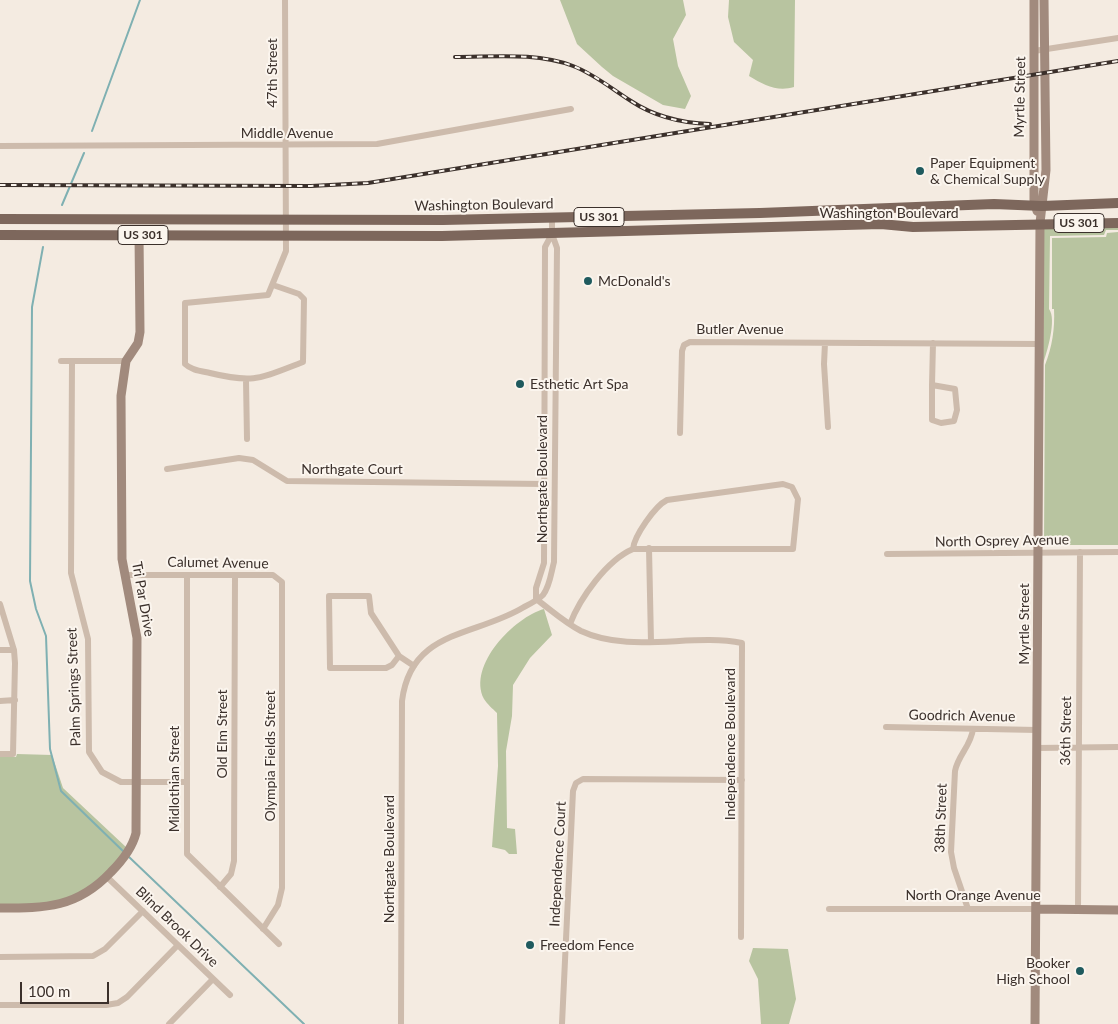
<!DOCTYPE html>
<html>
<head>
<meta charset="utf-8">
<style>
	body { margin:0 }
	#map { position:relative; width:1118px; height:1024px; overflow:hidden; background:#f4ebe1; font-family:Lato,sans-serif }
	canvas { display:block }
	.scale { position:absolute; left:20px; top:982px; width:89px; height:22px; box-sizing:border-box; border:2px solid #3b302b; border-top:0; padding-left:6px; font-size:15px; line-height:18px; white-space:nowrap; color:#3b302b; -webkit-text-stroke:4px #fbf5ee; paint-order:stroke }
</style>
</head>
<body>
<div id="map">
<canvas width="1118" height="1024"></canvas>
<div class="scale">100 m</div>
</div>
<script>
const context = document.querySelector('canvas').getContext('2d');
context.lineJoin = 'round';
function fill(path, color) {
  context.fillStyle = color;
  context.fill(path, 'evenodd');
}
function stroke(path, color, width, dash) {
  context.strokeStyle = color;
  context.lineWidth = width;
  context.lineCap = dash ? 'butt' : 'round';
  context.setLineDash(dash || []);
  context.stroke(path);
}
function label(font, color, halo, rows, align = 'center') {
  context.font = font + ' Lato,sans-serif';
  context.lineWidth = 4;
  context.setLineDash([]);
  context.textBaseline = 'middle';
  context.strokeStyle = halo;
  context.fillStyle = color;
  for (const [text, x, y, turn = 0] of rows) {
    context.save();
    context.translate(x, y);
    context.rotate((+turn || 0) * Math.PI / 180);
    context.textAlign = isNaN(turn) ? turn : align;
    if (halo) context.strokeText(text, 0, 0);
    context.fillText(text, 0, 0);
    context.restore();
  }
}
fill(new Path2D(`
	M 560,0 L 683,0 L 686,15 L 673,39 L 678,66 L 691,96 L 685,109 L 663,105 L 613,76 L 602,67 L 577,44 Z
	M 729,0 L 795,0 L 794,87 C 777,92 764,85 749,76 L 753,60 L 734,42 L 728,17 Z
	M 1044,226 L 1118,226 L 1118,230 L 1106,230 L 1104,235 L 1050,236 L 1049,309 C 1057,319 1047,352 1043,364 Z
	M 1118,232 L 1118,545 L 1044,545 L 1045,365 C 1052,347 1055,329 1054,309 L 1052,309 L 1052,238 L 1106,237 L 1107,233 Z
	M 544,609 L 552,635 L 530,658 L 513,685 L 512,716 L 506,751 L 507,828 L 515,829 L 517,854 L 509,854 L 505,850 L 492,847 L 498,766 L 497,713 C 493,709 487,704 484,699 C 467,665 515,617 544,609 Z
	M 17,754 L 52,755 L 63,788 L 127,848 C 113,867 83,898 58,902 C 39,905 19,904 0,905 L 0,757 L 16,757 Z
	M 753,948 L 788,949 L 796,999 L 789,1024 L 761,1024 L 758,979 L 749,961 Z`), '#b8c4a0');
stroke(new Path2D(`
	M 92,131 L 140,0
	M 62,205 L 84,153
	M 43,247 L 32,307 L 30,581 L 36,609 L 46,636 L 50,749 L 61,791 L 125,853
	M 128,856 L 304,1024`), '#7fb0b2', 2);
stroke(new Path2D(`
	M 1034,51 L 1118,38
	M 0,146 L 377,144 L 571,109
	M 273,285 L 299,294 L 304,299 L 303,362 C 261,378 255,384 210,373 C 201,371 191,370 185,364 L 185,303 L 268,295 L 286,251 L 285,0
	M 825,343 L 824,364 L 828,427
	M 61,361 L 126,361
	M 72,361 L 71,573 L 88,639 L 89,752 L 102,772 L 121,782 L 186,782
	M 246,380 L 247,439
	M 932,385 L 955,389 L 957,410 L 954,421 L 941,423 L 932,420 Z
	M 932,385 L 933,343
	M 680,433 L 682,351 L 684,345 L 690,342 L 1039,344
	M 167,469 L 239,458 L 253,460 L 287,481 L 544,484
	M 649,548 L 651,642
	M 887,554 L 1118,552
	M 125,575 L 273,575 L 282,582 L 282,888 L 278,905 L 263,929
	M 187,575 L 187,854 L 279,944
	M 329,596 L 369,596 L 371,613 L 399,656 L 392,665 L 386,668 L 330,668 Z
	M 536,599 C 551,610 565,623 581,631 C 630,654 692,633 742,643 L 741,937
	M 536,599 L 536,588 L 544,563 L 545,247 L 552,234
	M 0,604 L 14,650 L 15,663 L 13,754 L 0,754
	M 570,624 C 580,598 607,560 633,549 L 793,549 L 798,499 L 792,487 L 783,484 L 667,500 C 655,506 634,536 633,549
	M 0,650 L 14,650
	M 399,656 L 414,666
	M 0,701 L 15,700
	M 886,727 L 1037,730
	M 1037,748 L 1118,747
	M 107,877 L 230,995
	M 220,887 L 231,874 L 234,861 L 235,575
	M 829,909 L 1036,909
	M 968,909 L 954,868 L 951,852 L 955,771 C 958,755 971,746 973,729
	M 1078,910 L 1080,552
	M 0,957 L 93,956 L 105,949 L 143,911
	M 0,1005 L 106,1005 L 118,1003 L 127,997 L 178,945
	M 169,1024 L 213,979
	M 401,1024 L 402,701 C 411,629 475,637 524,607 C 530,604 538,600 543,595 C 550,586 551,573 554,562 L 557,248 L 552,234 L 552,218
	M 562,1024 L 573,791 L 576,783 L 583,779 L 742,780`), '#cdbbac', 6);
stroke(new Path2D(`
	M 1034,0 L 1034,200 L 1037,211
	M 0,908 C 46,908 77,908 111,872 C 122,861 132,849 136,833 L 137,638 L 122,559 L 121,396 L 126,361 L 138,343 L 140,332 L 139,235
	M 1036,909 L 1118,910
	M 1035,1024 L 1040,223 L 1046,170 L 1044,0`), '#a18a7d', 9);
stroke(new Path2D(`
	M 0,219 L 443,220 L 760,213 L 994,204 L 1042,206 L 1118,203
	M 0,235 L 442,236 L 881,224 L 913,227 L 1118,223`), '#7d675c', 10);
const rail = new Path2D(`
	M 455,57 C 494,57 536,52 573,66 C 594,74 612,89 631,101 C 655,117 682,123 710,124
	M 0,185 L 311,186 L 368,183 L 1118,61`);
stroke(rail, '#3b302b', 4);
stroke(rail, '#fbf5ee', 2, [5.5]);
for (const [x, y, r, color] of [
	[920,171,5,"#1f5a5e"],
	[588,281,5,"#1f5a5e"],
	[520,384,5,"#1f5a5e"],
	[530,945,5,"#1f5a5e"],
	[1080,971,5,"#1f5a5e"]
]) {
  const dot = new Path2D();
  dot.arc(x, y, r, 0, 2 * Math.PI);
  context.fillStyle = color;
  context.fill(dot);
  stroke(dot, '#fbf5ee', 2);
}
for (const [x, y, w] of [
	[599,217,50],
	[1079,223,50],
	[143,235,50]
]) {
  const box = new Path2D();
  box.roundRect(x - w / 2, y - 9.5, w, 19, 4);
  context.fillStyle = '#fbf5ee';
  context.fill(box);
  stroke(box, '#3b302b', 1);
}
label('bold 12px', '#3b302b', null, [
	["US 301",599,217],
	["US 301",1079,223],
	["US 301",143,235]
]);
label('14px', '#3b302b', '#fbf5ee', [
	["47th Street",272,73,-90],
	["Myrtle Street",1020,97,-89],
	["Middle Avenue",287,133],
	["Washington Boulevard",484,205,-1],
	["Washington Boulevard",889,213],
	["Butler Avenue",740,329],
	["Northgate Court",352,469],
	["Northgate Boulevard",542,479,-90],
	["North Osprey Avenue",1002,541,-1],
	["Calumet Avenue",218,563,1],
	["Tri Par Drive",143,599,80],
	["Myrtle Street",1024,624,-90],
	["Palm Springs Street",74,687,-92],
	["Goodrich Avenue",962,716,1],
	["36th Street",1066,731,-89],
	["Old Elm Street",222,734,-90],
	["Independence Boulevard",730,744,-90],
	["Olympia Fields Street",270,756,-90],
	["Midlothian Street",174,779,-90],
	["38th Street",941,818,-88],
	["Northgate Boulevard",389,859,-90],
	["Independence Court",558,864,-87],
	["North Orange Avenue",973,895],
	["Blind Brook Drive",177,927,44]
]);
label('14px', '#3b302b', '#fbf5ee', [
	["Paper Equipment",930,163],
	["& Chemical Supply",930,179],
	["McDonald's",598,281],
	["Esthetic Art Spa",530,384],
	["Freedom Fence",540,945],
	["Booker",1070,963,"right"],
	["High School",1070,979,"right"]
], 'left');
</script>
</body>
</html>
